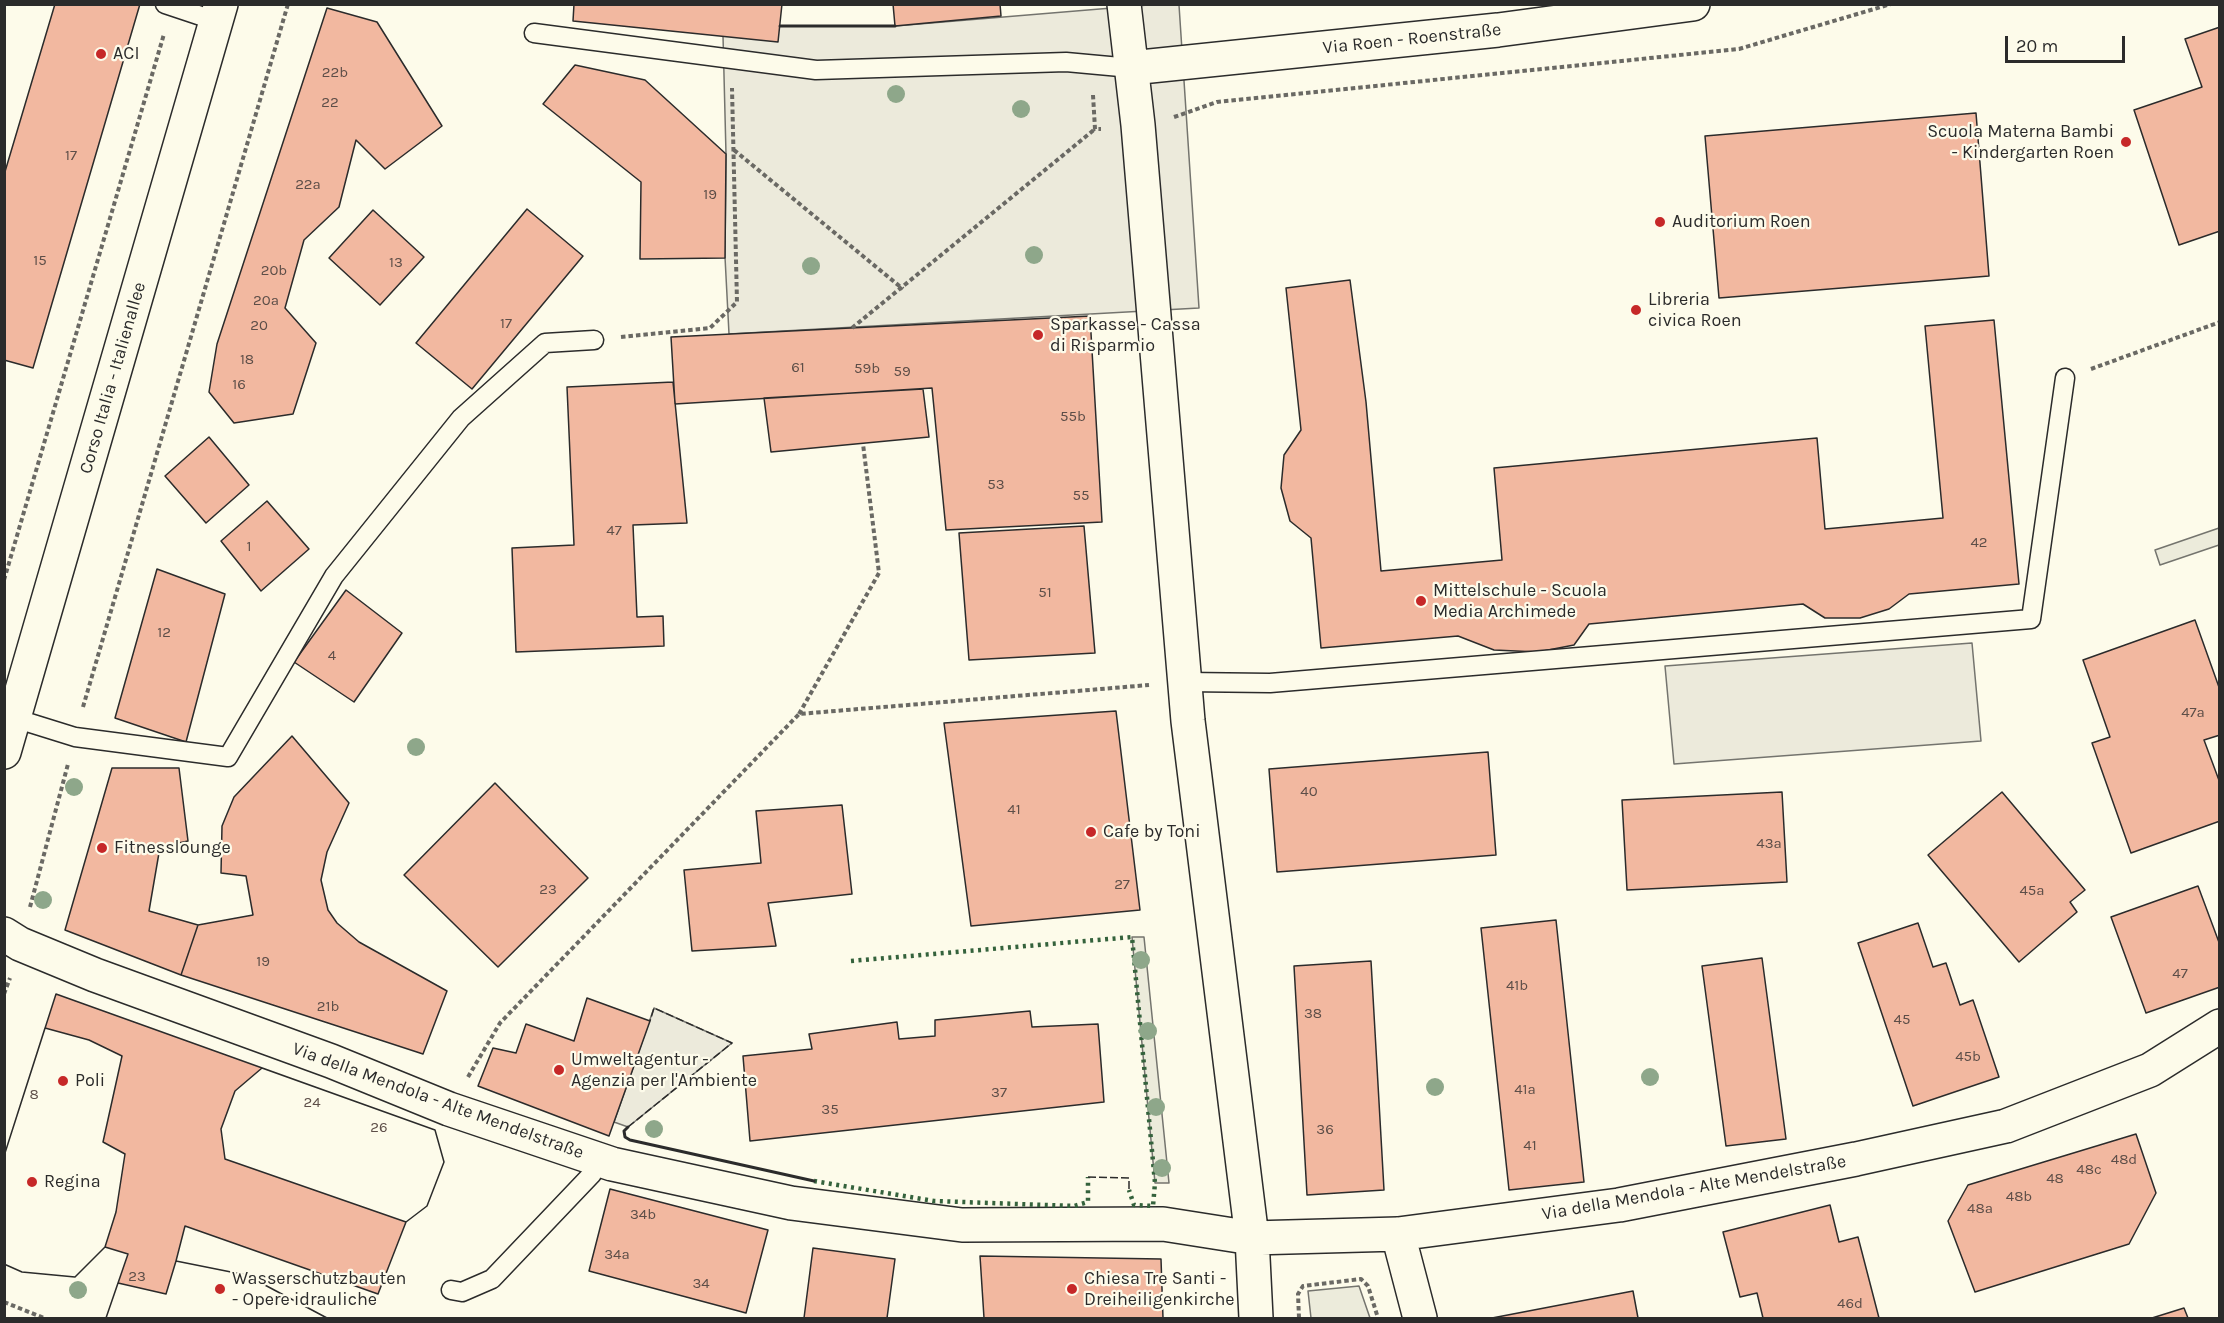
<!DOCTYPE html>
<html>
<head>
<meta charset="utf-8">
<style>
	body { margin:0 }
	#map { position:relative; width:2224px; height:1323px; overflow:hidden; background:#fdfbea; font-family:Karla,sans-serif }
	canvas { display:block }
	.frame { position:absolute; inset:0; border:6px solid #2b2b2b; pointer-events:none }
	.scale { position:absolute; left:2005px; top:36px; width:120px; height:27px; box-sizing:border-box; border:3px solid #2b2b2b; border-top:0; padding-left:8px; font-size:18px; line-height:21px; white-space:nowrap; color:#2b2b2b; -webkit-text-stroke:4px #fdfbea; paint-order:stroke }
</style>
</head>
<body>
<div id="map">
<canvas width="2224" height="1323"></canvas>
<div class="frame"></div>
<div class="scale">20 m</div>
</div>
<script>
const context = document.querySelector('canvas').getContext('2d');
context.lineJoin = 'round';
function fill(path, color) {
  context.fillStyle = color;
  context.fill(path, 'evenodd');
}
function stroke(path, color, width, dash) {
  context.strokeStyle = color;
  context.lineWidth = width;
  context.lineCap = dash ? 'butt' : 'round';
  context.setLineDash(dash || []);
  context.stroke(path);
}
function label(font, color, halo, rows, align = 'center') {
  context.font = font + ' Karla,sans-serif';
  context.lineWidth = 4.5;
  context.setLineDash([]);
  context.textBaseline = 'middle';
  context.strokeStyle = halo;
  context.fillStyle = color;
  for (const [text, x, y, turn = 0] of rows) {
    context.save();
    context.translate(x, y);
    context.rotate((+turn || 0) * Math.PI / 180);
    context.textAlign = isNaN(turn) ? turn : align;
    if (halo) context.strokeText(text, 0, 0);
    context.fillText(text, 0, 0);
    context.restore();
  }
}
const green = new Path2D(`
	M 2219,528 L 2219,545 L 2160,565 L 2155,550 Z
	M 1132,937 L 1144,937 L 1169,1183 L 1155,1183 Z
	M 1359,1286 L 1370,1318 L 1311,1318 L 1308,1291 Z`);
fill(green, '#ecebdb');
stroke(green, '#74746e', 1.5);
const parking = new Path2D(`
	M 1148,5 L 1179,5 L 1199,308 L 729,334 L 725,257 L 726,154 L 723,36 L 780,26 L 895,26 Z
	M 1972,643 L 1981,741 L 1674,764 L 1665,666 Z
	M 654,1008 L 732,1043 L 628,1127 L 614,1122 Z`);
fill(parking, '#eceadb');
stroke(parking, '#74746e', 1.5);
const building = new Path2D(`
	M 55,4 L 140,4 L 33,368 L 4,360 L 4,175 Z
	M 782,4 L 778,42 L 573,21 L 574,4 Z
	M 893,4 L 1000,4 L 1001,16 L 895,26 Z
	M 327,8 L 377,22 L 442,126 L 385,169 L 356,140 L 339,207 L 304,240 L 285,308 L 316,343 L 293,414 L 234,423 L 209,392 L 217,344 Z
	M 2220,27 L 2220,231 L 2179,245 L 2134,110 L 2202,87 L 2185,39 Z
	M 575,65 L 645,80 L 726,154 L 725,258 L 640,259 L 641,182 L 543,104 Z
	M 1976,113 L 1989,276 L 1719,298 L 1705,136 Z
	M 527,209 L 583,256 L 472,389 L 416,343 Z
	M 373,210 L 424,257 L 380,305 L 329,258 Z
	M 1350,280 L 1366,402 L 1381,571 L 1502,560 L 1494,468 L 1817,438 L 1825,529 L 1943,518 L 1925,326 L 1994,320 L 2019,584 L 1909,594 L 1889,609 L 1860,618 L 1825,618 L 1803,604 L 1589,624 L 1574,645 L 1538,652 L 1494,650 L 1458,636 L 1321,648 L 1311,538 L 1290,521 L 1281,488 L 1284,455 L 1301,430 L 1286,288 Z
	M 1090,316 L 1102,522 L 946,530 L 932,388 L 675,404 L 671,337 Z
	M 673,382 L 687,523 L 633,525 L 637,617 L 663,616 L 664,646 L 516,652 L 512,548 L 574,545 L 567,387 Z
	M 923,389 L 929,437 L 771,452 L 764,398 Z
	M 209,437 L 249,485 L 206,523 L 165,476 Z
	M 267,501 L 309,549 L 261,591 L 221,541 Z
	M 1084,526 L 1095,653 L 969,660 L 959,533 Z
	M 157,569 L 225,594 L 186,742 L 115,718 Z
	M 346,590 L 402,633 L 354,702 L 294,662 Z
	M 2195,620 L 2220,690 L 2220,735 L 2204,740 L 2220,783 L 2220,821 L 2131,853 L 2092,743 L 2110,737 L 2083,660 Z
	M 1116,711 L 1140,910 L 971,926 L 944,723 Z
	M 292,736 L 349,803 L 327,852 L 321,880 L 328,910 L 337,923 L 359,942 L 447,991 L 423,1054 L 181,975 L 198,925 L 253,915 L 246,876 L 221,873 L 222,826 L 234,797 Z
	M 1488,752 L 1496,855 L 1277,872 L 1269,769 Z
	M 112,768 L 179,768 L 188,841 L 160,847 L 149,911 L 198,925 L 181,975 L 65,930 Z
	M 495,783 L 588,878 L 498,967 L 404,875 Z
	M 1782,792 L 1787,882 L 1627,890 L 1622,800 Z
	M 2002,792 L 2085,890 L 2070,902 L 2077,912 L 2019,962 L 1928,855 Z
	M 842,805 L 852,894 L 768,903 L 776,946 L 692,951 L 684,870 L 761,863 L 756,811 Z
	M 2198,886 L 2220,945 L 2220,987 L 2146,1013 L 2111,917 Z
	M 1556,920 L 1584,1182 L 1509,1190 L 1481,928 Z
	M 1918,923 L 1933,967 L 1946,963 L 1960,1005 L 1973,1000 L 1999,1077 L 1913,1106 L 1858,943 Z
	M 1762,958 L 1786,1139 L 1726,1146 L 1702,966 Z
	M 1371,961 L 1384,1190 L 1307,1195 L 1294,966 Z
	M 56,994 L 435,1130 L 444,1162 L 427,1206 L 406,1222 L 378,1294 L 185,1226 L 176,1261 L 246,1275 L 327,1318 L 106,1318 L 128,1254 L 105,1247 L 75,1277 L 22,1272 L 4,1264 L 4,1156 Z
	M 587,998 L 650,1021 L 609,1136 L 478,1086 L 493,1048 L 516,1053 L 526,1024 L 574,1041 Z
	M 1030,1011 L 1032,1027 L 1098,1024 L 1104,1102 L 750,1141 L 743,1056 L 812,1049 L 809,1034 L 897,1022 L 899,1039 L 935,1036 L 935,1020 Z
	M 45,1028 L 89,1040 L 122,1056 L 103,1142 L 125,1154 L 116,1212 L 105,1247 L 75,1277 L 22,1272 L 4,1264 L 4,1156 Z
	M 262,1068 L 435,1130 L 444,1162 L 427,1206 L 406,1222 L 225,1159 L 221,1129 L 235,1091 Z
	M 2136,1134 L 2156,1193 L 2129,1244 L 1975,1292 L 1948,1221 L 1968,1185 Z
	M 610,1189 L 768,1230 L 746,1313 L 589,1271 Z
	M 1830,1205 L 1839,1242 L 1858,1237 L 1879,1318 L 1763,1318 L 1757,1293 L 1740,1297 L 1723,1232 Z
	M 813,1248 L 895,1259 L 887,1318 L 804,1318 Z
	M 980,1256 L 1161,1259 L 1163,1318 L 984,1318 Z
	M 176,1261 L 246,1275 L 327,1318 L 106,1318 L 118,1283 L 166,1294 Z
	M 1633,1291 L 1638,1318 L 1492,1318 Z
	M 2184,1308 L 2188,1318 L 2152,1318 Z`);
fill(building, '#f2b8a0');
stroke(building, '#2b2b2b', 1.5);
const lane = new Path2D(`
	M 165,4 L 216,21
	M 534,33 L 816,70 L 1066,62 L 1131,68
	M 1185,682 L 1270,683 L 2031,619 L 2065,378
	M 14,718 L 75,737 L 228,757 L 334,576 L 461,418 L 545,343 L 594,340
	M 451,1290 L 462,1292 L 492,1279 L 592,1174 L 598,1159`);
const street = new Path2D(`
	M 1124,4 L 1138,125 L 1188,721 L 1252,1238 L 1256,1318
	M 1131,68 L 1498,30 L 1693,4
	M 4,934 L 20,944 L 95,975 L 331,1061 L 449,1109 L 612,1164 L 791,1203 L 962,1225 L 1163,1224 L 1252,1238 L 1398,1234 L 1619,1205 L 1856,1159 L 2006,1126 L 2150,1070 L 2220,1026
	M 1398,1234 L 1420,1318`);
const primary = new Path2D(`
	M 4,752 L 221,4`);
stroke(lane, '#2b2b2b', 21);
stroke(street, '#2b2b2b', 36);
stroke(primary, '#2b2b2b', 36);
stroke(new Path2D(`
	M 1093,95 L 1095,129 L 1101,129
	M 1174,117 L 1217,102 L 1739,49 L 1891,4
	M 734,150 L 903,289
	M 852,328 L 1095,129
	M 621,337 L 710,328 L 737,302 L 732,88
	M 2091,369 L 2220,322
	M 4,580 L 164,34
	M 83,707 L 288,4
	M 799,714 L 879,573 L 863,444
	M 30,907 L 68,764
	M 4,994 L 10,978
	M 468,1077 L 500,1023 L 799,714 L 1149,685
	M 4,1302 L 44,1318
	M 1299,1318 L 1298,1294 L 1303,1286 L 1361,1279 L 1368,1286 L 1378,1318`), '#6a6964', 4, [4.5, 3]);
stroke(lane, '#fdfbea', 18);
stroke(street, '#fdfbea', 33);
stroke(primary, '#fdfbea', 33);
stroke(new Path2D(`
	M 851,961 L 1132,937 L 1155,1183 L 1153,1206 L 1134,1205 L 1129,1190
	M 814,1181 L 934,1201 L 1074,1206 L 1088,1202 L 1088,1177`), '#34623c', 4.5, [3, 4.5]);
stroke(new Path2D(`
	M 628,1127 L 732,1043 L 654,1008 L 650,1021
	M 1088,1177 L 1129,1178 L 1129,1190`), '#2b2b2b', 1.5, [8, 3]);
stroke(new Path2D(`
	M 780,26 L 895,26
	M 628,1127 L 624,1131 L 625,1137 L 630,1140 L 814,1181`), '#2b2b2b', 3);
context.fillStyle = '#8ea78a';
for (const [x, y] of [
	[896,94],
	[1021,109],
	[1034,255],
	[811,266],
	[416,747],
	[74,787],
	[43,900],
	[1141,960],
	[1148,1031],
	[1650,1077],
	[1435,1087],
	[1156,1107],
	[654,1129],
	[1162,1168],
	[78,1290]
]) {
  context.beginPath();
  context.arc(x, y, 9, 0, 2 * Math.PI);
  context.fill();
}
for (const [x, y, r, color] of [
	[101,54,6,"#c62828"],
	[2126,142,6,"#c62828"],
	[1660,222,6,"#c62828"],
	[1636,310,6,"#c62828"],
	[1038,335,6,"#c62828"],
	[1421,601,6,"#c62828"],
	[1091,832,6,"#c62828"],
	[102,848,6,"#c62828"],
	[559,1070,6,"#c62828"],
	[63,1081,6,"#c62828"],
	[32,1182,6,"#c62828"],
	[220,1289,6,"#c62828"],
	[1072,1289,6,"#c62828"]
]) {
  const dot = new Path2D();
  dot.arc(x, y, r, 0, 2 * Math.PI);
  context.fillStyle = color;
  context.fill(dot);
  stroke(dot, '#fdfbea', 2);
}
label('15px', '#5d4e48', null, [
	["22b",335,73],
	["22",330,103],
	["17",71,156],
	["22a",308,185],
	["19",710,195],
	["15",40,261],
	["13",396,263],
	["20b",274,271],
	["20a",266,301],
	["17",506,324],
	["20",259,326],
	["18",247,360],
	["61",798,368],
	["59b",867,369],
	["59",902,372],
	["16",239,385],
	["55b",1073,417],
	["53",996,485],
	["55",1081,496],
	["47",614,531],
	["42",1979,543],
	["1",249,547],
	["51",1045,593],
	["12",164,633],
	["4",332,656],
	["47a",2193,713],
	["40",1309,792],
	["41",1014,810],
	["43a",1769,844],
	["27",1122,885],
	["23",548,890],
	["45a",2032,891],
	["19",263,962],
	["47",2180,974],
	["41b",1517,986],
	["21b",328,1007],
	["38",1313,1014],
	["45",1902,1020],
	["45b",1968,1057],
	["41a",1525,1090],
	["37",999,1093],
	["8",34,1095],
	["24",312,1103],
	["35",830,1110],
	["26",379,1128],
	["36",1325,1130],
	["41",1530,1146],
	["48d",2124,1160],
	["48c",2089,1170],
	["48",2055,1179],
	["48b",2019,1197],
	["48a",1980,1209],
	["34b",643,1215],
	["34a",617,1255],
	["23",137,1277],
	["34",701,1284],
	["46d",1850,1304]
]);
label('18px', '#2b2b2b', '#fdfbea', [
	["Via Roen - Roenstraße",1412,39,-6],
	["Corso Italia - Italienallee",113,378,-74],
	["Via della Mendola - Alte Mendelstraße",438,1101,20],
	["Via della Mendola - Alte Mendelstraße",1694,1188,-10]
]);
label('18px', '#2b2b2b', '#fdfbea', [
	["ACI",113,54],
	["Scuola Materna Bambi",2114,132,"right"],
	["- Kindergarten Roen",2114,153,"right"],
	["Auditorium Roen",1672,222],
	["Libreria",1648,300],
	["civica Roen",1648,321],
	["Sparkasse - Cassa",1050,325],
	["di Risparmio",1050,346],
	["Mittelschule - Scuola",1433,591],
	["Media Archimede",1433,612],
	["Cafe by Toni",1103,832],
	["Fitnesslounge",114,848],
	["Umweltagentur -",571,1060],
	["Agenzia per l'Ambiente",571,1081],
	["Poli",75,1081],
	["Regina",44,1182],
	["Wasserschutzbauten",232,1279],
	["- Opere idrauliche",232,1300],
	["Chiesa Tre Santi -",1084,1279],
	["Dreiheiligenkirche",1084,1300]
], 'left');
</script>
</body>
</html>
